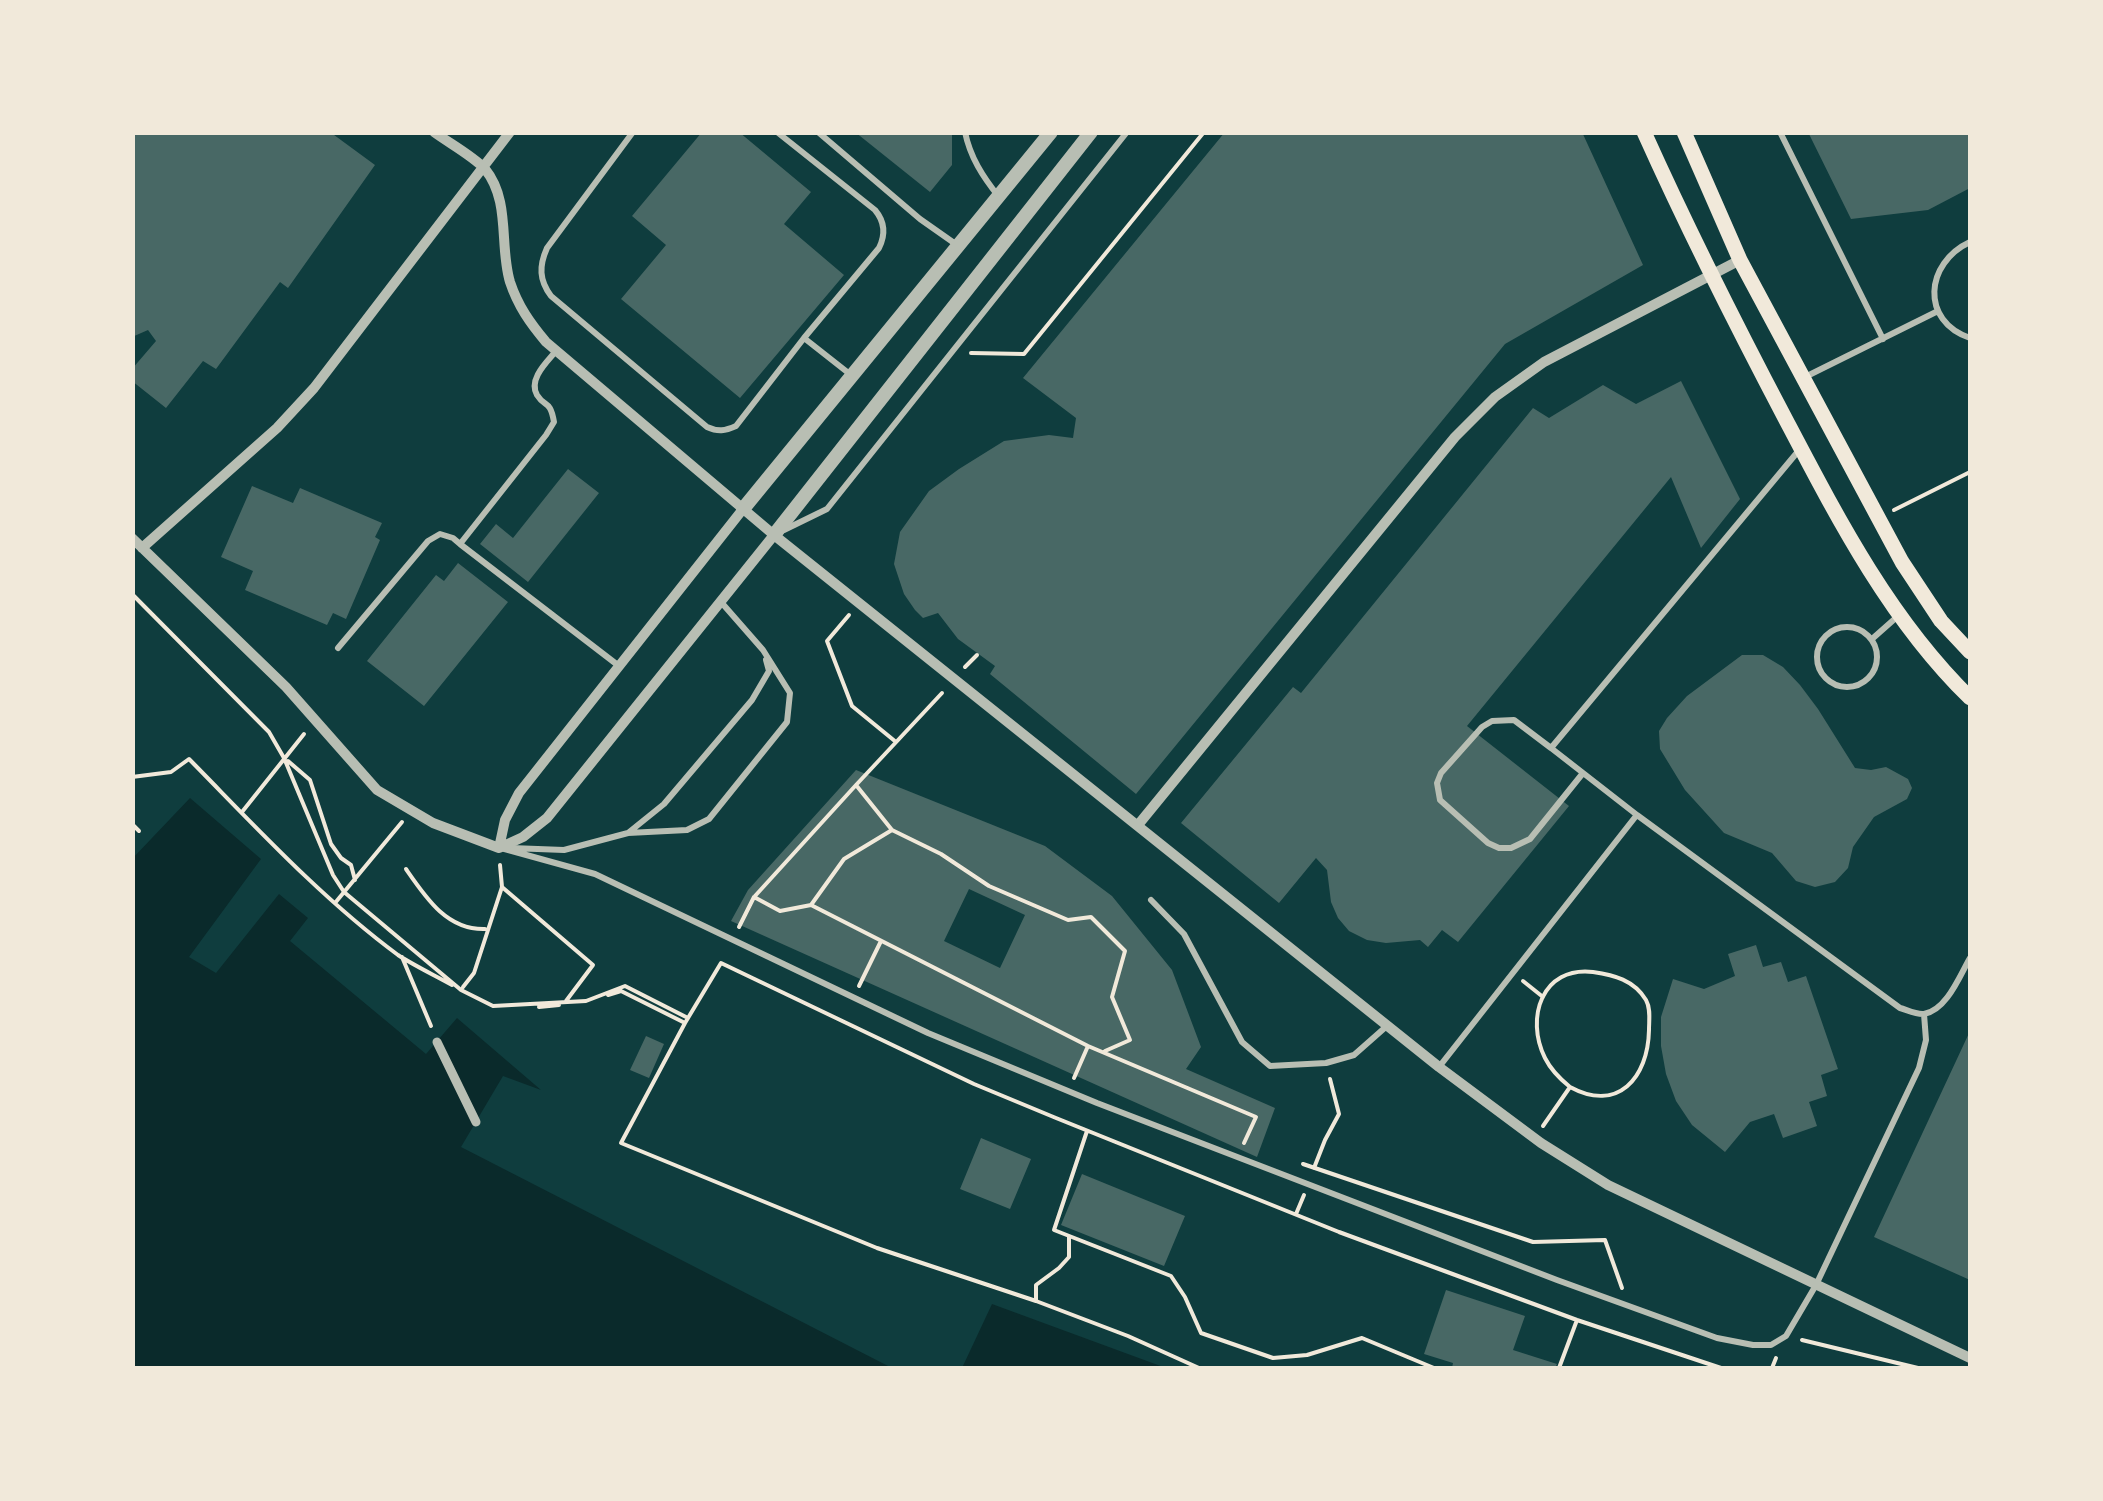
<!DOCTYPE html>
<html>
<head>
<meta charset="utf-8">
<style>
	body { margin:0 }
	#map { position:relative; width:2103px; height:1501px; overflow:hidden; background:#0f3d3e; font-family:"Libre Baskerville",serif }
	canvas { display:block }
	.frame { position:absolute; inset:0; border:135px solid #f1e9da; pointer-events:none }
</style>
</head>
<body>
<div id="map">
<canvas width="2103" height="1501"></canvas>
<div class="frame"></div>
</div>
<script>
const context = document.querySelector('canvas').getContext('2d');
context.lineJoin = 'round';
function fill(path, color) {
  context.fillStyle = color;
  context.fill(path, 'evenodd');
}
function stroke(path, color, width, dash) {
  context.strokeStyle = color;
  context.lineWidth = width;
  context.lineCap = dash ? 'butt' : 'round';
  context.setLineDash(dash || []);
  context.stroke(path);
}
fill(new Path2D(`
	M 190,798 L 261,859 L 189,957 L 216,973 L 279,894 L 308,918 L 290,941 L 426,1054 L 457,1018 L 541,1090 L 503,1076 L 461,1147 L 892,1368 L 133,1368 L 132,859 Z
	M 992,1304 L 1166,1368 L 962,1368 Z`), '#0a2a2b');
fill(new Path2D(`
	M 132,132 L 330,132 L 375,165 L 288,288 L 280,282 L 216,369 L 203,361 L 166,408 L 132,381 L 132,369 L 156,341 L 148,330 L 132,337 Z
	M 702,132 L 739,132 L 811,192 L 784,224 L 844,275 L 740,398 L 621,299 L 666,245 L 632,216 Z
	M 855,132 L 952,132 L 952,165 L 930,192 Z
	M 1225,132 L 1582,132 L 1643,265 L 1505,344 L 1136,794 L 990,674 L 995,666 L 958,639 L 938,613 L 923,618 L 915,610 L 904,594 L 894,564 L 900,532 L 929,491 L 959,469 L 1004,441 L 1049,435 L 1073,438 L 1076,418 L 1023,378 Z
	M 1808,132 L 1970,132 L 1970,188 L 1928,210 L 1851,219 Z
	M 1681,381 L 1740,499 L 1701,548 L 1671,477 L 1467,726 L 1569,806 L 1458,942 L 1442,930 L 1428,947 L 1420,940 L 1386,943 L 1367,940 L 1349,931 L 1338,918 L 1331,902 L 1327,870 L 1316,858 L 1279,903 L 1181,823 L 1293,687 L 1301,693 L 1533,408 L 1549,418 L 1603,385 L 1636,404 Z
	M 568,469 L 599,493 L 528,582 L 480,544 L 496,524 L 513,538 Z
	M 252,486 L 293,503 L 300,488 L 382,523 L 375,537 L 380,540 L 346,619 L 333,613 L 327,625 L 245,590 L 253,571 L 221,557 Z
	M 458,563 L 508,602 L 424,706 L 367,661 L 436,575 L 444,581 Z
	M 1742,655 L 1763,655 L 1783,667 L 1800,685 L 1818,709 L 1855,768 L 1871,770 L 1886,767 L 1908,779 L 1912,788 L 1907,799 L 1874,817 L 1853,847 L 1848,868 L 1835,882 L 1815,887 L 1796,881 L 1772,853 L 1724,833 L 1685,790 L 1660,749 L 1659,731 L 1667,718 L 1687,696 Z
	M 856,770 L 1045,846 L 1112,896 L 1172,970 L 1201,1047 L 1186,1069 L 1275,1108 L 1257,1157 L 731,921 L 748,890 ZM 969,889 L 1025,915 L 1000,968 L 944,941 Z
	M 1756,945 L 1763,967 L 1781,962 L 1788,982 L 1806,976 L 1838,1069 L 1821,1075 L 1827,1096 L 1809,1102 L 1817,1126 L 1783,1138 L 1774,1114 L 1750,1122 L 1725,1152 L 1692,1125 L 1676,1101 L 1666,1074 L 1661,1046 L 1661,1017 L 1673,979 L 1704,989 L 1735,976 L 1728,954 Z
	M 1970,1031 L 1970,1280 L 1874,1237 Z
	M 646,1036 L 664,1044 L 649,1078 L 630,1070 Z
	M 981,1138 L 1031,1159 L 1010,1209 L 960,1189 Z
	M 1082,1174 L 1185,1216 L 1164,1266 L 1061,1225 Z
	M 1446,1290 L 1525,1316 L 1513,1350 L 1557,1364 L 1555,1368 L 1452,1368 L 1453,1363 L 1424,1354 Z`), '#486865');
stroke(new Path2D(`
	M 971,353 L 1024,354 L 1204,132
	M 1894,510 L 1970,472
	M 132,594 L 269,732 L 284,758 L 333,875 L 344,892 L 461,990 L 493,1006 L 586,1001 L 625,986 L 688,1018
	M 849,615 L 827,641 L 852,706 L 896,742
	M 965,667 L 977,655
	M 288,761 L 310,780 L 331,844 L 341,858 L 351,865 L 355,880
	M 132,777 L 171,772 L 189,759 C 256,827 321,898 398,955 C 415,966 434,975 452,985
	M 242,812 L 304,734
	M 132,824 L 139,831
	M 892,830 L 941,854 L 989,886 L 1068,920 L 1091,917 L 1125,951 L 1112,997 L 1130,1040 L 1105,1051
	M 406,869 C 426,898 447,930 485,929
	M 502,887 L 593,965 L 566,1001
	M 755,896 L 856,785
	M 335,903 L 402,822
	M 811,905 L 1088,1046 L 1256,1117 L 1244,1143
	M 739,927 L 754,897 L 780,911 L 811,905 L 844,859 L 892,830 L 856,785 L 942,693
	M 402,957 L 431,1026
	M 1523,981 L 1543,997
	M 859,986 L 881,941
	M 463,987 L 474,973 L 502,887 L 500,865
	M 608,995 L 621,991 L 685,1023
	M 539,1007 L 559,1005
	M 1074,1078 L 1088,1046
	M 1543,1126 L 1570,1087 C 1618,1113 1648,1078 1649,1030 C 1649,1020 1651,1009 1646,1000 C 1634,980 1614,975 1593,972 C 1542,966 1525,1018 1545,1058 C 1551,1070 1560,1079 1570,1087
	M 1087,1131 L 1054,1230 L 1171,1276 L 1185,1297 L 1201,1333 L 1273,1358 L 1307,1355 L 1362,1338 L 1434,1368
	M 1303,1164 L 1533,1242 L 1605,1240 L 1622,1288
	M 1314,1168 L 1325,1140 L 1339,1114 L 1330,1079
	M 1296,1214 L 1304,1195
	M 1036,1301 L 1036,1285 L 1059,1268 L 1069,1257 L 1069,1236
	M 1802,1340 L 1918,1368
	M 1199,1368 L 1128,1336 L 1036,1301 L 877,1248 L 621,1143 L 685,1023 L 721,963 L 974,1084 L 1056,1118 L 1339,1232 L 1577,1320 L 1721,1368
	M 1559,1368 L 1577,1320
	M 1772,1368 L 1776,1358`), '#f1e9da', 4);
stroke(new Path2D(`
	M 633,132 L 547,248 C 539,266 539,280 551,296 L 707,427 C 718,432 725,431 736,426 L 804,338
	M 777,132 L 875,210 C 885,222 886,234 879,248 L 804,338 L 851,375
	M 818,132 L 920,219 L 957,245
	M 965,132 C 970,157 983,177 999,197
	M 1780,132 L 1883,339
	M 1970,242 C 1925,263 1920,321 1970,338
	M 556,351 C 547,362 528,379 537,395 C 545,408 550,399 554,422 L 546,435 L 460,544 L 619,666
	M 1805,377 L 1938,311
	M 1800,449 L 1551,748 L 1637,815 L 1900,1008 C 1907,1010 1917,1015 1924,1014 C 1947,1010 1960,975 1970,958
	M 784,530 L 827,509 L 1127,132
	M1817 657a30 30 0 1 1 60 0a30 30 0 1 1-60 0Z
	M 1872,639 L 1898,616
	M 338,648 L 428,541 L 440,534 L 453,538 L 460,544
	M 1551,748 L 1514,720 L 1492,721 L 1482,727 L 1441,773 L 1437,783 L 1440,800 L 1488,843 L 1499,848 L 1511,848 L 1530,839 L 1583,773
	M 628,833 L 664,804 L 752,700 L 769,671 L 766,660
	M 501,848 L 595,874 L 928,1033 L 1097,1103 L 1557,1280 L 1717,1338 L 1753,1345 L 1771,1345 L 1786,1336 L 1816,1285 L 1919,1068 L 1926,1040 L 1924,1014
	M 511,848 L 564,850 L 628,833 L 687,830 L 709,819 L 787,722 L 790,693 L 763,650 L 721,602
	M 1151,900 L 1184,934 L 1242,1042 L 1270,1066 L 1326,1063 L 1354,1055 L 1388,1025
	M 1439,1067 L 1636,816`), '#b8beb3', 6);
stroke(new Path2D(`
	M 437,1042 L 476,1122`), '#b8beb3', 9);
stroke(new Path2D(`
	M 434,132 C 449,143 473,156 485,169 C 511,201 499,246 510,282 C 518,306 530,323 546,342 L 774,535 L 1439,1067 L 1541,1143 L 1608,1185 L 1970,1358
	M 132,538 L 286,687 L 377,790 L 433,823 L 499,848
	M 142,548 L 277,428 L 314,388 L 510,132
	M 1138,825 L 1455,437 L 1495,397 L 1544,362 L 1740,260
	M 499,848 L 505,820 L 519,793 L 743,509
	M 499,848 L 523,837 L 547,818 L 774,535`), '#b8beb3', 10);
stroke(new Path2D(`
	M 743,509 L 1051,132
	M 774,535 L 1091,132`), '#b8beb3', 14);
stroke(new Path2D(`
	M 1644,132 C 1688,230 1736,325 1786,420 C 1838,519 1890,620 1970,698
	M 1684,132 L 1740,260 L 1902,562 L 1941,621 L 1970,652`), '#f1e9da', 15);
</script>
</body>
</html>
